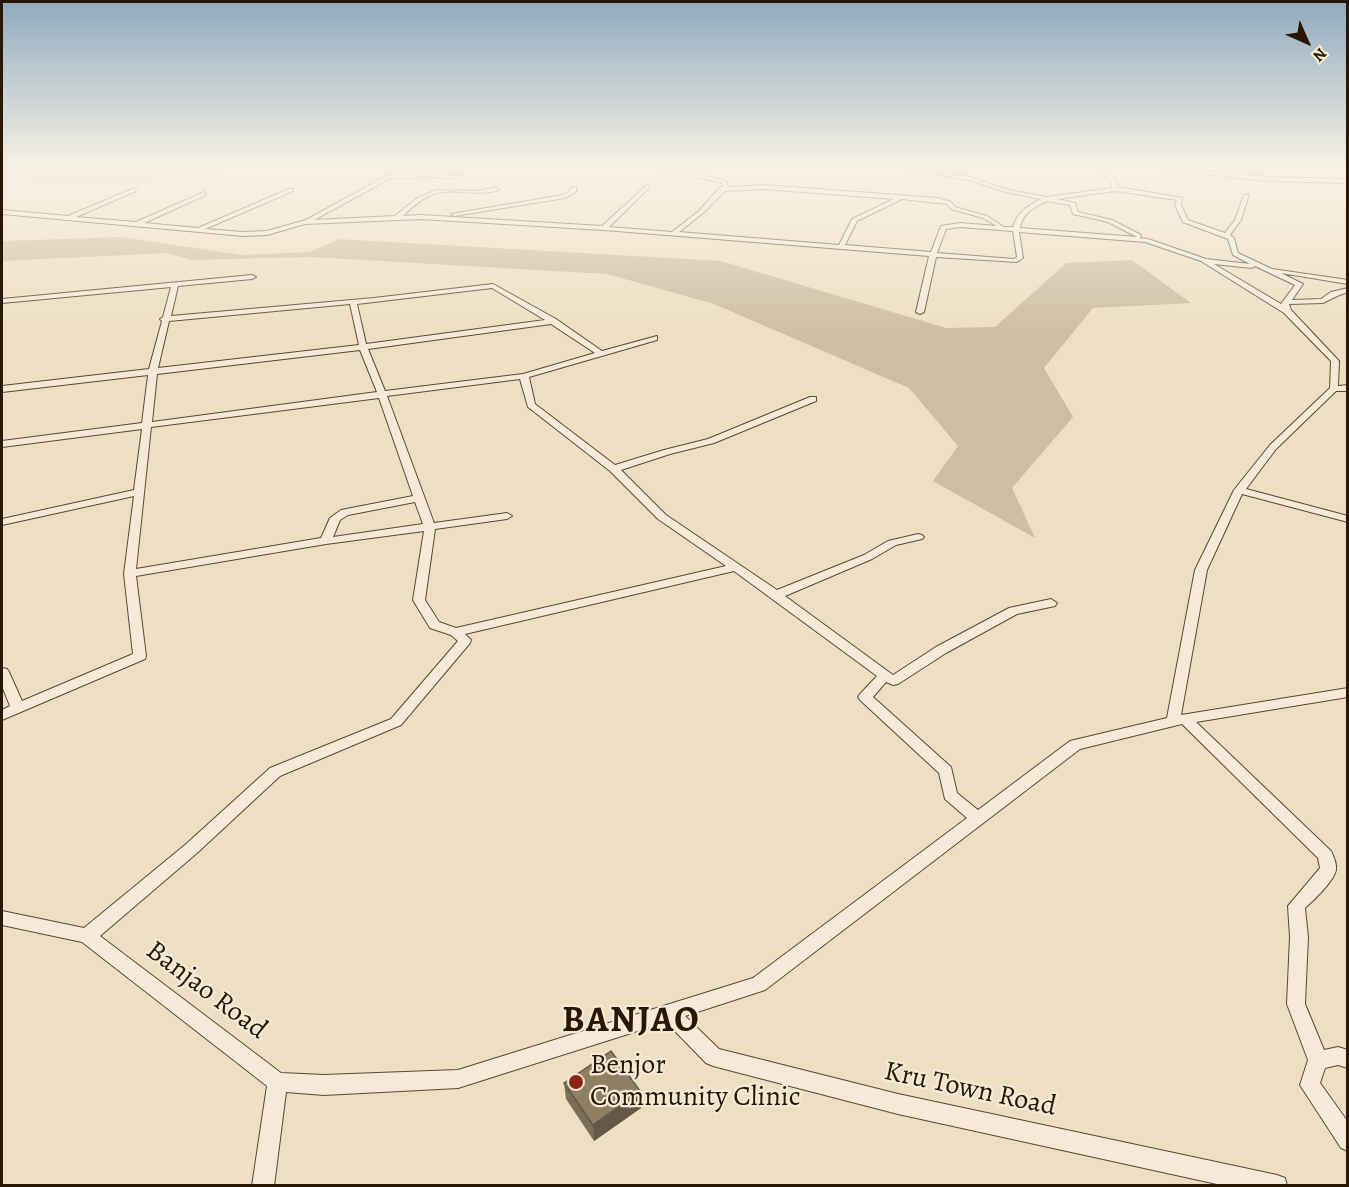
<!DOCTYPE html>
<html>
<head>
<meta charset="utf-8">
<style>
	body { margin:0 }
	#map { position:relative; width:1349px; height:1187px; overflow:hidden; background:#eedfc2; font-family:Alegreya,serif }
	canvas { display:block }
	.frame { position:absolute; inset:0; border:3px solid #291701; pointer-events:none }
	.north { position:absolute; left:1277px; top:12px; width:60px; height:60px; -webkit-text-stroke:4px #f4ead7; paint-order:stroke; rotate:135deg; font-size:16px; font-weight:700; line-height:24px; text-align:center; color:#291701 }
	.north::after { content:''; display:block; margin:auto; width:21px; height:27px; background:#291701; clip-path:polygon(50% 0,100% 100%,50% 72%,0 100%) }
</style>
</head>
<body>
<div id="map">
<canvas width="1349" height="1187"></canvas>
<div class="frame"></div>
<div class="north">N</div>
</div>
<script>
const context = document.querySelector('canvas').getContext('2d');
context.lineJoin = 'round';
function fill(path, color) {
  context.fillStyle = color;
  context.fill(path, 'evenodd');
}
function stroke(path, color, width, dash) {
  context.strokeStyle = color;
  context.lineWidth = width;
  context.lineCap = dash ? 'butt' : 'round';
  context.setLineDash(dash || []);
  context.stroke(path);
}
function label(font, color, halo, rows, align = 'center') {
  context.font = font + ' Alegreya,serif';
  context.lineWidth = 4.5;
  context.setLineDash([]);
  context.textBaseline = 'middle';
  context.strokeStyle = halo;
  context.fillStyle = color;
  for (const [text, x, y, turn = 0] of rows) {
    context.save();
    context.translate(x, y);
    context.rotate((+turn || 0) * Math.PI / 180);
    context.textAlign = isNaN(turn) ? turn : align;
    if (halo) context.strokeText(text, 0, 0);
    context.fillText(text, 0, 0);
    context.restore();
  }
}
fill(new Path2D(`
	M 2,167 L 260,167 L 139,183 L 49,184 L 2,177 Z
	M 122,237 L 241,255 L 310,252 L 339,239 L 721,261 L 946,328 L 995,327 L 1066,263 L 1132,260 L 1191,303 L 1093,308 L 1044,368 L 1073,417 L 1012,488 L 1035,538 L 933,481 L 958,446 L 909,388 L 714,304 L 607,274 L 311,257 L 191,260 L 167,253 L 2,261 L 2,241 Z`), '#cdbda1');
const minor = new Path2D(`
	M 670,167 L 726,181 L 728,187 L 764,185 L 937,198 L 951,202 L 955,207 L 987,216 L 1004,227 L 1013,227 C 1017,212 1028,206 1041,199 L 1005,192 L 969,180 L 895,167 L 909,167 L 970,177 L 1008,190 L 1047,197 L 1112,188 L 1111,181 L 1098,167 L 1103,167 L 1116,180 L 1118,187 L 1182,198 L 1181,205 L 1188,220 L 1225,233 L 1235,220 L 1244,195 L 1249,194 L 1241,220 L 1230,235 L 1234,238 L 1238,253 L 1272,269 L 1348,280 L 1348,284 L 1281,273 L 1303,284 L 1292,300 L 1321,299 L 1331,292 L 1348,288 L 1348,292 L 1337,296 L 1323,303 L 1289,304 L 1291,310 L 1339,361 L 1338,386 L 1348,385 L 1348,391 L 1336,391 L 1276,449 L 1246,489 L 1348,516 L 1348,522 L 1242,494 L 1207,570 L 1181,715 L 1348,688 L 1348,697 L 1196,722 L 1331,851 C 1333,855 1337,864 1336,870 C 1334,881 1313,901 1305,908 L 1308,937 L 1305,1004 L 1324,1050 L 1338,1047 L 1348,1050 L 1348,1068 L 1338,1065 L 1325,1068 L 1320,1083 L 1348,1122 L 1348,1151 L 1341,1148 L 1300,1085 L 1308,1060 L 1287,1004 L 1290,937 L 1288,906 L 1320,868 L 1318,858 L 1182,724 L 1080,749 L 765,990 L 685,1016 L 719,1049 L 898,1094 L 1277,1175 L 1285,1178 L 1287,1186 L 1226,1186 L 898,1114 L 713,1066 L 706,1063 L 666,1022 L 458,1088 L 324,1095 L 286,1092 L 274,1186 L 252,1186 L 267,1086 L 82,942 L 2,925 L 2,911 L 84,928 L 185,845 L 270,768 L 391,719 L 458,641 L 451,635 L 430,628 L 413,600 L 424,531 L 326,544 L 136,576 L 146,656 L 145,659 L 2,720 L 2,710 L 10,706 L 2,686 L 2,668 L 7,669 L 9,672 L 22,701 L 133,654 L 124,574 L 134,496 L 2,525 L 2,519 L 134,490 L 142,429 L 2,447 L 2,441 L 142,423 L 148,375 L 2,392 L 2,386 L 149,369 L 162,321 L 160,319 L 163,317 L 171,287 L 2,303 L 2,299 L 252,275 L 256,277 L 252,279 L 178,286 L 171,316 L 374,298 L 493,284 L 556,319 L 602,351 L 657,336 L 657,340 L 529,377 L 535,404 L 615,465 L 664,450 L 708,439 L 810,397 L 816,397 L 816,401 L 714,443 L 670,454 L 621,470 L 666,515 L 777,590 L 864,555 L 888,541 L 918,534 L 922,535 L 924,537 L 922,539 L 896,545 L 872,559 L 785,596 L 893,675 L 936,647 L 1009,608 L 1051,599 L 1057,603 L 1055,606 L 1017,614 L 946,653 L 898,684 L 893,685 L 886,682 L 873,697 L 951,767 L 957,793 L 978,810 L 1070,741 L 1167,718 L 1195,570 L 1234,490 L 1270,445 L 1330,388 L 1331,361 L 1284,313 L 1201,261 L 1145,242 L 1019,232 L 1023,258 L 1017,262 L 936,257 L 924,312 L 920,314 L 916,312 L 929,256 L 604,230 L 421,219 L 305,224 L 267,235 L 243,236 L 2,214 L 2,210 L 68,216 L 134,188 L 136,191 L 76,217 L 136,222 L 204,192 L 206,195 L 144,223 L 198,228 L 289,189 L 293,189 L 293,191 L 205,229 L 243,232 L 267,231 L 306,220 L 390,174 L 436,173 L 465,177 L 462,179 L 436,177 L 391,178 L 314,220 L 395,216 L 417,198 L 436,190 L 478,191 L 497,187 L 499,190 C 478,197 458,188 438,193 C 424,196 412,207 403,216 L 421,215 L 602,226 L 648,184 L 650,187 L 609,227 L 672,232 L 699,211 L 719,188 L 723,186 L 722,183 L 671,171 L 650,168 ZM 764,189 L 894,199 L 852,219 L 839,245 L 679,232 L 703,213 L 725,191 ZM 1115,191 L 1177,200 L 1175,205 L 1183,222 L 1228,239 L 1233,255 L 1250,264 L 1206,259 L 1148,239 L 1140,238 L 1141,235 L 1112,220 L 1078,212 L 1075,203 L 1057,199 ZM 902,199 L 947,204 L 951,209 L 983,218 L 997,226 L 960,223 L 941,226 L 931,252 L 845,245 L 857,221 ZM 1047,201 L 1070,205 L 1073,214 L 1108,222 L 1137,237 L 1020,228 C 1023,212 1034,208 1047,201 ZM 960,227 L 1013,231 L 1017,257 L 1014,259 L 937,253 L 946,229 ZM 1214,264 L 1252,268 L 1255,266 L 1295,285 L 1281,304 ZM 492,288 L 545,320 L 366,344 L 357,304 ZM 350,304 L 359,345 L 158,368 L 169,321 ZM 551,324 L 595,353 L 523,374 L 385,391 L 368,349 ZM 360,350 L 377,392 L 152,422 L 157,374 ZM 520,379 L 528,407 L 610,471 L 658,519 L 726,566 L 456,628 L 439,622 L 425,600 L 435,529 L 507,519 L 512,516 L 507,513 L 434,523 L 387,396 ZM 379,398 L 413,496 L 341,510 L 330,518 L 321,538 L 136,569 L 151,427 ZM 415,502 L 423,524 L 333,537 L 340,520 L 348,515 ZM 734,571 L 877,676 L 860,694 L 858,697 L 860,700 L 939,773 L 945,799 L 967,818 L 753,978 L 458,1070 L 324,1075 L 281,1073 L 100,936 L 197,853 L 280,776 L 401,725 L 470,643 L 471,640 L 465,634 Z
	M 1144,167 L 1166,167 L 1267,177 L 1348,179 L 1348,183 L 1267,181 Z
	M 572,187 L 576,187 L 576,192 L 565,198 L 454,216 L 451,214 L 563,195 L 570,191 Z`);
stroke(minor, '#5a4931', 2);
fill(minor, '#f4ead7');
fill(new Path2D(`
	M 564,1083 L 641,1108 L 594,1141 L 566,1099 Z`), '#7b6d57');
fill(new Path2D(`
	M 640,1091 L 641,1108 L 594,1141 L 593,1125 Z`), '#645947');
const building = new Path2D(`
	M 611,1051 L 640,1091 L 593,1125 L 564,1083 Z`);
fill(building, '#8f7f65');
stroke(building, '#645947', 1.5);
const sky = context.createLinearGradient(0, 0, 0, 334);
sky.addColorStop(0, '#8faabe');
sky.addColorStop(0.5, '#f7f1e4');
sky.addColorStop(1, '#f7f1e400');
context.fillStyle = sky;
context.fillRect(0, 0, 1349, 334);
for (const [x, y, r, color] of [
	[576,1082,8,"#8f2418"]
]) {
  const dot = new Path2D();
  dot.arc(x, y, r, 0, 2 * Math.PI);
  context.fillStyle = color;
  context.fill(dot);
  stroke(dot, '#f4ead7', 2);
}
label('28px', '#291701', '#f4ead7', [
	["Banjao Road",206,991,37],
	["Kru Town Road",970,1090,12]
]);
label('28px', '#291701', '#f4ead7', [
	["Benjor",590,1066],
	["Community Clinic",590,1098]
], 'left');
context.letterSpacing = '1.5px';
label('bold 36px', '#291701', '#f4ead7', [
	["BANJAO",631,1022]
]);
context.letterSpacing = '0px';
</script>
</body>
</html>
